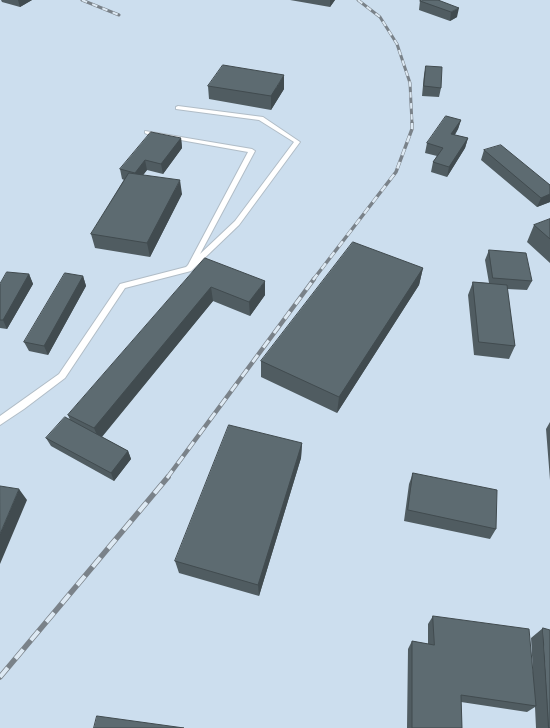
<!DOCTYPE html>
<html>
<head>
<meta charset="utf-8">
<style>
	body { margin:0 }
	canvas { display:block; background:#dde9f3 }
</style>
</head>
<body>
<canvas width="550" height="728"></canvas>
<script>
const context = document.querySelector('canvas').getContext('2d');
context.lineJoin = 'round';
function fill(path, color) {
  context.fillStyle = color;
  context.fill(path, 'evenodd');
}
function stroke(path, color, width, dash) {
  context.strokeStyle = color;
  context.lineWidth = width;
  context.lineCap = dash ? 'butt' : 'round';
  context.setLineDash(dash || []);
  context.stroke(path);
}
fill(new Path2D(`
	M 0,0 L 550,0 L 550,728 L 0,728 Z`), '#ccdeee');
const lane = new Path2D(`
	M 178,106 L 263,117 L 300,142 L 239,225 L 191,271 L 125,288 L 65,378 L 24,409 L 0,425 L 0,416 L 59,374 L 120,284 L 186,267 L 188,265 L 248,152 L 147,134 L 145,133 L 145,131 L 252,149 L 255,151 L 200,254 L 235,221 L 294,142 L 259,120 L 176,109 L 176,107 Z`);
stroke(lane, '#b1bdc7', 2);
fill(lane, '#fff');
const railFar3 = new Path2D(`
	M 82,0 L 119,15
	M 358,0 L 380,17 L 397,44 L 410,83 L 412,124`);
const railFar2 = new Path2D(`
	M 313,280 L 396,172 L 412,129 L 412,123`);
const railFar1 = new Path2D(`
	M 167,478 L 314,279`);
const rail = new Path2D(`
	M 0,677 L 168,477`);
stroke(railFar3, '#7a8289', 3);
stroke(railFar2, '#7a8289', 3.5);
stroke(railFar1, '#7a8289', 4.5);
stroke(rail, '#7a8289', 5.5);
stroke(railFar3, '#dde9f3', 2, [5.5]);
stroke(railFar2, '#dde9f3', 2.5, [7]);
stroke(railFar1, '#dde9f3', 3, [9]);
stroke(rail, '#dde9f3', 4, [12]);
fill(new Path2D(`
	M 1,0 L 32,0 L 20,7 L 2,2 Z
	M 290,0 L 335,0 L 330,7 Z
	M 438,0 L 457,17 L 450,21 L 419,10 L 420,1 Z
	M 426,66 L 441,88 L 439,97 L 422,96 L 424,75 Z
	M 208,86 L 284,89 L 271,110 L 209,99 Z
	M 461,120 L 458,129 L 455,135 L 468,138 L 465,148 L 447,177 L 431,172 L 433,162 L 437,156 L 425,153 L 427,143 Z
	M 181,138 L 182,148 L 163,174 L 147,170 L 143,175 L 182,194 L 150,257 L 95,248 L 91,234 L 124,180 L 122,179 L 120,169 Z
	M 484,150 L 550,185 L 550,202 L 537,207 L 481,160 Z
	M 550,219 L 550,263 L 527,242 L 534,225 Z
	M 489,250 L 532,281 L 527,290 L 507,289 L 515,346 L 509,359 L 474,355 L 468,295 L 473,282 L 489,283 L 485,260 Z
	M 205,258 L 265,295 L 250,316 L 213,301 L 102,437 L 128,451 L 131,459 L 114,481 L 51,446 L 46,438 L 70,420 L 68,415 Z
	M 423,268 L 419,285 L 337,413 L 261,377 L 261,361 Z
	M 29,274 L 33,284 L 7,329 L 0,328 L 0,284 Z
	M 83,276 L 86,286 L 48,355 L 29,351 L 24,342 Z
	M 550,422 L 550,480 L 546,429 Z
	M 302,443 L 301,458 L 259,596 L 179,573 L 175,561 Z
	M 413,473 L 496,529 L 490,539 L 404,521 L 409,484 Z
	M 433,616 L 533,672 L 531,638 L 543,628 L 550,728 L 536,728 L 535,707 L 527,712 L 461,702 L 462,728 L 407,728 L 408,649 L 412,641 L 428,644 L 428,624 Z`), '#505c61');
fill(new Path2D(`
	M 18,0 L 32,0 L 20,7 Z
	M 330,0 L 335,0 L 330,7 Z
	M 459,8 L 457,17 L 450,21 L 451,12 Z
	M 284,75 L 284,89 L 271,110 L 271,96 Z
	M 461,120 L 458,129 L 449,143 L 451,134 Z
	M 181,138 L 182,148 L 163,174 L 161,164 Z
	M 468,138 L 465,148 L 447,177 L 449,167 Z
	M 145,160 L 147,170 L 137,183 L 135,173 Z
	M 180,180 L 182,194 L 150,257 L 147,243 Z
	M 550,194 L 550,202 L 537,207 L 541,198 Z
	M 423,268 L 419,285 L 337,413 L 339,397 Z
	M 29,274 L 33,284 L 7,329 L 3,320 Z
	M 83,276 L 86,286 L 48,355 L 44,346 Z
	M 265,281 L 265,295 L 250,316 L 249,302 Z
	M 211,287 L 213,301 L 99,440 L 94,428 Z
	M 302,443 L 301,458 L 259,596 L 258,585 Z
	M 128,451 L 131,459 L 114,481 L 111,473 Z
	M 19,489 L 27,500 L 0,564 L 0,534 Z`), '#414b4f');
const building = new Path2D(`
	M 422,0 L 438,0 L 459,8 L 451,12 L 420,1 Z
	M 223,65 L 284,75 L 271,96 L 208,86 Z
	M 426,66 L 442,67 L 441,88 L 424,86 Z
	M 446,116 L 461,120 L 451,134 L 468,138 L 449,167 L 433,162 L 443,148 L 427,143 Z
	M 151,132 L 181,138 L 161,164 L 145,160 L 135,173 L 120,169 Z
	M 501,145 L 550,185 L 550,194 L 541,198 L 484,150 Z
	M 129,173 L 180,180 L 147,243 L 91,234 Z
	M 550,219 L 550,239 L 534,225 Z
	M 353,242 L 423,268 L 339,397 L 261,361 Z
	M 489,250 L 526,253 L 532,281 L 493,278 Z
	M 205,258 L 265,281 L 249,302 L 211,287 L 94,428 L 68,415 Z
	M 7,272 L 29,274 L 3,320 L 0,320 L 0,284 Z
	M 65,273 L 83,276 L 44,346 L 24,342 Z
	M 473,282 L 507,285 L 515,346 L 479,342 Z
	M 65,417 L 128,451 L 111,473 L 46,438 Z
	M 229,425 L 302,443 L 258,585 L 175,561 Z
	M 413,473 L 497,490 L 496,529 L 408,510 Z
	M 0,486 L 19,489 L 0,534 Z
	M 433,616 L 529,629 L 536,706 L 461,695 L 462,728 L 412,728 L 412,641 L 434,645 Z
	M 543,628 L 550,630 L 550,728 L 549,728 Z
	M 97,716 L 184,728 L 94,728 Z`);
fill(building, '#5d6b71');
stroke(building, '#414b4f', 1);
</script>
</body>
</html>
